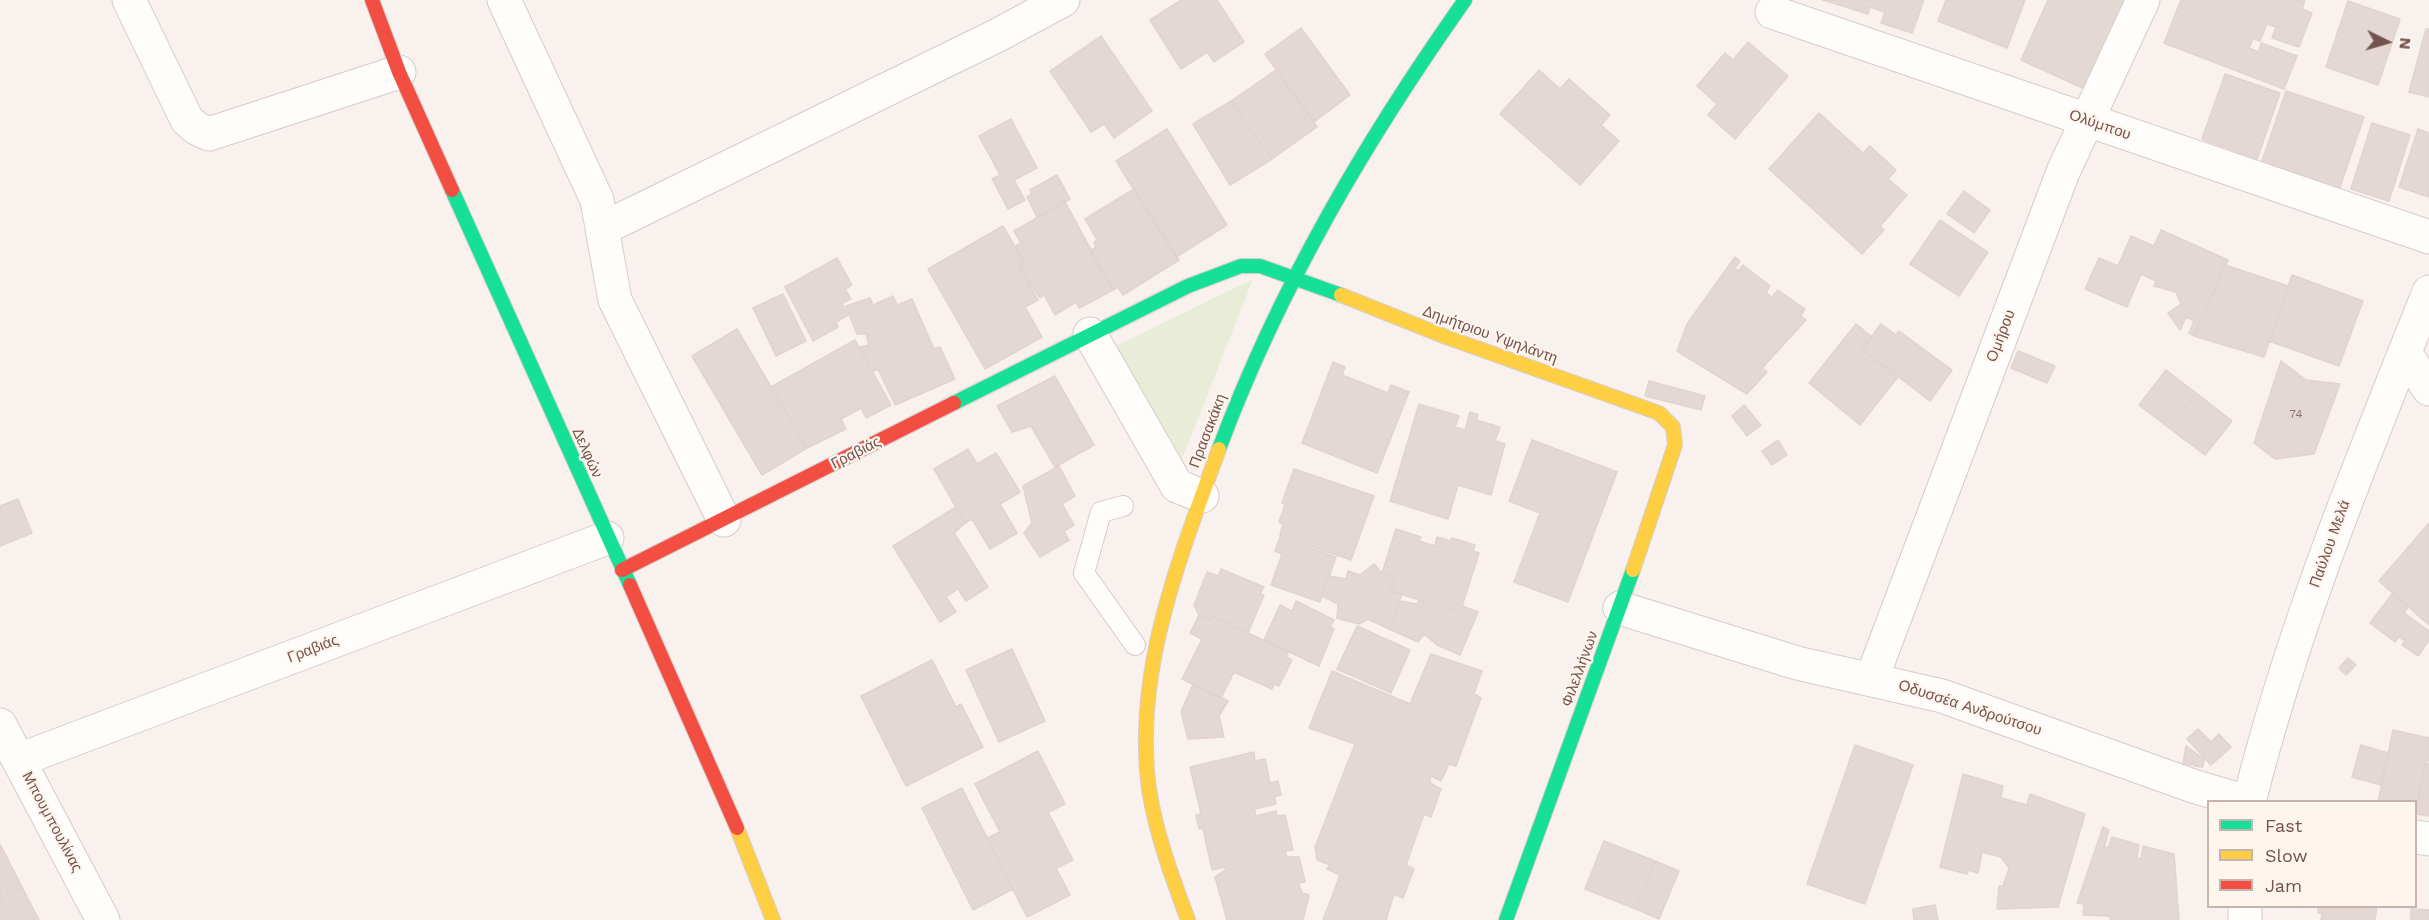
<!DOCTYPE html>
<html>
<head>
<meta charset="utf-8">
<style>
	body { margin:0 }
	#map { position:relative; width:2429px; height:920px; overflow:hidden; background:#f8f1ed; font-family:"Work Sans",sans-serif }
	canvas { display:block }
	.legend { position:absolute; left:2207px; top:800px; width:210px; height:108px; box-sizing:border-box; background:#fef5ef; border:2px solid #c7b4ae; margin:0; padding:8px 10px; list-style:none; font-size:18px; color:#75534d }
	.legend li { display:flex; align-items:center; gap:12px; height:30px }
	.legend b { width:30px; border:2px solid #c7b4ae }
	.north { position:absolute; left:2357px; top:12px; width:60px; height:60px; -webkit-text-stroke:4px #fef5ef; paint-order:stroke; rotate:95deg; font-size:16px; font-weight:700; line-height:24px; text-align:center; color:#75534d }
	.north::after { content:''; display:block; margin:auto; width:21px; height:27px; background:#75534d; clip-path:polygon(50% 0,100% 100%,50% 72%,0 100%) }
</style>
</head>
<body>
<div id="map">
<canvas width="2429" height="920"></canvas>
<ul class="legend">
<li><b style="height:8px;background:#16e098"></b>Fast</li>
<li><b style="height:8px;background:#ffcf43"></b>Slow</li>
<li><b style="height:8px;background:#f24e42"></b>Jam</li>
</ul>
<div class="north">N</div>
</div>
<script>
const context = document.querySelector('canvas').getContext('2d');
context.lineJoin = 'round';
function fill(path, color) {
  context.fillStyle = color;
  context.fill(path, 'evenodd');
}
function stroke(path, color, width, dash) {
  context.strokeStyle = color;
  context.lineWidth = width;
  context.lineCap = dash ? 'butt' : 'round';
  context.setLineDash(dash || []);
  context.stroke(path);
}
function label(font, color, halo, rows, align = 'center') {
  context.font = font + ' "Work Sans",sans-serif';
  context.lineWidth = 4.5;
  context.setLineDash([]);
  context.textBaseline = 'middle';
  context.strokeStyle = halo;
  context.fillStyle = color;
  for (const [text, x, y, turn = 0] of rows) {
    context.save();
    context.translate(x, y);
    context.rotate((+turn || 0) * Math.PI / 180);
    context.textAlign = isNaN(turn) ? turn : align;
    if (halo) context.strokeText(text, 0, 0);
    context.fillText(text, 0, 0);
    context.restore();
  }
}
fill(new Path2D(`
	M 1253,279 L 1182,459 L 1116,346 Z`), '#e9edd8');
const building = new Path2D(`
	M 1181,0 L 1217,0 L 1244,42 L 1214,62 L 1207,52 L 1181,69 L 1150,20 Z
	M 1823,0 L 1924,0 L 1912,33 L 1881,23 L 1885,12 L 1870,7 L 1868,14 Z
	M 1946,0 L 2025,0 L 2007,48 L 1938,21 Z
	M 2048,0 L 2125,0 L 2085,89 L 2021,60 Z
	M 2181,0 L 2305,0 L 2302,9 L 2312,13 L 2299,47 L 2272,38 L 2276,27 L 2267,24 L 2260,41 L 2253,39 L 2249,48 L 2259,52 L 2261,43 L 2297,56 L 2284,89 L 2164,43 Z
	M 2348,1 L 2400,19 L 2378,85 L 2326,67 Z
	M 1301,28 L 1350,95 L 1314,122 L 1265,54 Z
	M 2426,29 L 2429,29 L 2429,97 L 2409,92 Z
	M 1101,36 L 1152,111 L 1114,138 L 1104,124 L 1091,132 L 1050,71 Z
	M 1748,42 L 1788,76 L 1735,139 L 1708,115 L 1717,104 L 1697,86 L 1725,53 L 1733,60 Z
	M 1276,70 L 1317,127 L 1272,159 L 1231,101 Z
	M 1539,70 L 1560,89 L 1569,79 L 1610,115 L 1601,125 L 1619,141 L 1580,185 L 1500,114 Z
	M 2225,74 L 2280,93 L 2257,159 L 2202,139 Z
	M 2286,91 L 2364,117 L 2337,196 L 2259,170 Z
	M 1231,101 L 1272,159 L 1230,185 L 1193,124 Z
	M 1819,113 L 1863,153 L 1870,146 L 1896,170 L 1888,179 L 1907,195 L 1880,226 L 1884,230 L 1862,254 L 1769,169 Z
	M 1011,119 L 1037,168 L 1014,180 L 1025,200 L 1008,209 L 992,179 L 1000,175 L 979,136 Z
	M 2372,123 L 2410,135 L 2389,201 L 2351,189 Z
	M 1167,129 L 1227,225 L 1176,257 L 1116,161 Z
	M 2418,129 L 2429,133 L 2429,197 L 2399,187 Z
	M 1057,175 L 1070,199 L 1037,217 L 1027,197 L 1032,194 L 1030,190 Z
	M 1134,189 L 1179,260 L 1123,295 L 1118,287 L 1113,290 L 1090,251 L 1096,247 L 1094,242 L 1097,240 L 1085,219 Z
	M 1964,191 L 1990,210 L 1974,233 L 1947,214 Z
	M 1065,202 L 1113,290 L 1079,308 L 1076,302 L 1055,315 L 1044,295 L 1040,298 L 1019,267 L 1026,264 L 1016,246 L 1021,243 L 1014,231 Z
	M 1940,220 L 1988,252 L 1959,296 L 1910,264 Z
	M 1003,226 L 1025,264 L 1019,267 L 1038,300 L 1025,307 L 1042,337 L 985,369 L 928,269 Z
	M 2161,230 L 2228,260 L 2194,336 L 2189,333 L 2194,321 L 2186,317 L 2180,330 L 2168,313 L 2181,304 L 2176,292 L 2154,286 L 2156,281 L 2141,274 L 2127,307 L 2085,289 L 2099,258 L 2118,266 L 2131,236 L 2154,246 Z
	M 1735,257 L 1740,261 L 1735,268 L 1738,271 L 1743,265 L 1770,286 L 1766,293 L 1772,297 L 1778,290 L 1805,309 L 1801,316 L 1806,320 L 1762,368 L 1767,372 L 1747,394 L 1677,351 L 1687,324 Z
	M 837,258 L 852,285 L 845,289 L 851,299 L 842,303 L 848,315 L 836,322 L 838,327 L 813,341 L 785,287 Z
	M 2225,265 L 2288,286 L 2264,357 L 2194,336 Z
	M 2292,275 L 2363,301 L 2339,366 L 2269,341 Z
	M 783,294 L 806,341 L 776,356 L 753,308 Z
	M 893,296 L 897,305 L 912,299 L 934,349 L 940,347 L 955,379 L 895,405 L 878,369 L 872,372 L 860,347 L 869,345 L 866,334 L 857,334 L 846,306 L 870,298 L 873,305 Z
	M 1856,324 L 1872,337 L 1862,349 L 1897,378 L 1860,425 L 1809,383 Z
	M 1881,324 L 1896,335 L 1899,331 L 1952,370 L 1930,401 L 1862,349 Z
	M 737,329 L 807,448 L 762,475 L 692,356 Z
	M 855,340 L 891,405 L 866,418 L 861,408 L 841,419 L 846,429 L 807,448 L 771,387 Z
	M 2018,351 L 2055,366 L 2047,383 L 2011,368 Z
	M 2281,361 L 2306,380 L 2340,384 L 2314,454 L 2275,459 L 2254,443 Z
	M 1333,362 L 1345,367 L 1342,375 L 1388,393 L 1391,385 L 1409,392 L 1377,473 L 1302,443 Z
	M 2166,370 L 2196,393 L 2169,428 L 2139,405 Z
	M 1055,376 L 1094,445 L 1055,467 L 1031,426 L 1012,432 L 997,406 Z
	M 1649,381 L 1705,396 L 1701,410 L 1645,396 Z
	M 2196,393 L 2232,421 L 2205,455 L 2169,428 Z
	M 1419,404 L 1459,416 L 1455,427 L 1465,430 L 1470,412 L 1478,415 L 1476,420 L 1500,427 L 1495,441 L 1505,444 L 1491,495 L 1458,485 L 1448,519 L 1390,501 Z
	M 1744,405 L 1761,425 L 1747,436 L 1732,416 Z
	M 1532,440 L 1617,472 L 1568,602 L 1514,582 L 1540,513 L 1509,501 Z
	M 1778,440 L 1787,455 L 1772,465 L 1762,451 Z
	M 968,449 L 977,464 L 996,453 L 1020,492 L 1000,504 L 1017,533 L 990,549 L 972,519 L 965,523 L 934,469 Z
	M 1059,466 L 1075,496 L 1062,504 L 1074,525 L 1064,531 L 1069,540 L 1040,557 L 1024,533 L 1032,523 L 1023,486 Z
	M 1294,469 L 1374,496 L 1351,560 L 1280,535 L 1283,524 L 1279,522 L 1285,505 L 1282,503 Z
	M 18,499 L 32,533 L 0,546 L 0,506 Z
	M 956,507 L 965,523 L 954,533 L 988,587 L 966,601 L 958,589 L 946,597 L 956,612 L 940,622 L 893,546 Z
	M 2429,523 L 2429,625 L 2379,581 Z
	M 1396,529 L 1421,537 L 1419,541 L 1435,546 L 1437,537 L 1451,541 L 1452,538 L 1475,545 L 1473,551 L 1479,553 L 1460,613 L 1391,591 L 1395,578 L 1382,573 Z
	M 1280,537 L 1336,557 L 1320,602 L 1271,585 L 1282,554 L 1275,551 Z
	M 1374,564 L 1382,573 L 1395,578 L 1391,591 L 1402,594 L 1389,629 L 1368,619 L 1359,624 L 1337,618 L 1338,604 L 1322,596 L 1329,576 L 1346,579 L 1348,571 L 1360,575 Z
	M 1221,569 L 1264,587 L 1260,594 L 1264,595 L 1248,633 L 1212,616 L 1210,620 L 1199,615 L 1194,605 L 1207,572 L 1218,576 Z
	M 2393,593 L 2409,606 L 2404,613 L 2429,631 L 2429,640 L 2418,656 L 2402,645 L 2405,641 L 2399,637 L 2395,642 L 2370,623 Z
	M 1419,600 L 1460,613 L 1462,606 L 1478,612 L 1460,655 L 1437,645 L 1424,634 L 1418,642 L 1389,629 L 1399,601 L 1417,604 Z
	M 1296,601 L 1334,620 L 1330,627 L 1334,629 L 1319,666 L 1264,640 L 1280,605 L 1292,611 Z
	M 1199,615 L 1210,620 L 1212,616 L 1288,652 L 1287,657 L 1292,660 L 1279,686 L 1274,684 L 1272,689 L 1234,672 L 1221,698 L 1182,679 L 1202,639 L 1190,633 Z
	M 1357,626 L 1410,650 L 1391,693 L 1337,669 Z
	M 1012,649 L 1045,721 L 999,742 L 966,670 Z
	M 1431,654 L 1482,671 L 1474,694 L 1481,698 L 1456,766 L 1449,764 L 1441,781 L 1431,776 L 1430,783 L 1441,789 L 1431,817 L 1424,814 L 1406,865 L 1414,869 L 1403,898 L 1394,894 L 1386,920 L 1323,920 L 1340,875 L 1327,869 L 1330,865 L 1317,860 L 1315,847 L 1355,744 L 1309,728 L 1332,671 L 1410,704 Z
	M 2348,658 L 2356,665 L 2346,675 L 2339,668 Z
	M 932,660 L 956,707 L 961,704 L 983,747 L 906,786 L 861,696 Z
	M 1193,684 L 1228,701 L 1219,716 L 1224,737 L 1188,739 L 1181,712 Z
	M 2198,729 L 2211,742 L 2219,734 L 2231,747 L 2211,765 L 2187,739 Z
	M 2393,730 L 2429,738 L 2429,761 L 2426,760 L 2425,763 L 2416,810 L 2416,802 L 2378,802 Z
	M 1855,745 L 1913,765 L 1865,904 L 1807,884 Z
	M 2361,745 L 2388,753 L 2381,785 L 2352,777 Z
	M 2186,746 L 2204,759 L 2203,767 L 2194,766 L 2195,762 L 2192,765 L 2183,764 Z
	M 1038,751 L 1065,804 L 1048,812 L 1073,860 L 1056,868 L 1070,895 L 1027,917 L 987,838 L 1000,832 L 975,784 Z
	M 1254,752 L 1255,761 L 1265,759 L 1270,783 L 1278,781 L 1281,795 L 1274,797 L 1276,804 L 1254,809 L 1256,816 L 1276,811 L 1277,816 L 1285,815 L 1293,850 L 1285,851 L 1287,857 L 1299,857 L 1305,882 L 1298,883 L 1302,893 L 1309,895 L 1303,920 L 1227,920 L 1215,877 L 1226,870 L 1225,867 L 1212,870 L 1203,828 L 1199,829 L 1196,815 L 1201,814 L 1190,767 Z
	M 2425,763 L 2429,764 L 2429,816 L 2416,814 Z
	M 1963,774 L 2003,786 L 2001,798 L 2027,805 L 2030,794 L 2085,814 L 2058,907 L 1997,909 L 1999,886 L 2003,886 L 2009,868 L 2001,857 L 1982,852 L 1978,873 L 1968,870 L 1967,874 L 1940,867 Z
	M 962,788 L 1013,889 L 973,910 L 922,808 Z
	M 2103,827 L 2109,830 L 2104,847 L 2108,848 L 2112,837 L 2139,845 L 2137,858 L 2141,859 L 2143,846 L 2174,854 L 2179,920 L 2110,920 L 2110,916 L 2083,915 L 2084,904 L 2077,903 Z
	M 1604,841 L 1655,861 L 1636,909 L 1585,889 Z
	M 0,844 L 22,887 L 0,899 Z
	M 1655,861 L 1679,871 L 1659,919 L 1636,909 Z
	M 22,887 L 39,920 L 0,920 L 0,899 Z
	M 1935,905 L 1938,920 L 1914,920 L 1913,909 Z
	M 2318,906 L 2377,906 L 2375,920 L 2321,920 L 2322,913 L 2318,913 Z
	M 2411,909 L 2429,910 L 2429,920 L 2411,920 Z`);
fill(building, '#e4d8d5');
stroke(building, '#e1d3cf', 1.5);
const lane = new Path2D(`
	M 1123,506 L 1101,512 L 1084,573 L 1135,645`);
const street = new Path2D(`
	M 129,0 L 187,120 L 196,128 L 209,134 L 399,72
	M 504,0 L 597,200 L 615,300 L 724,520
	M 1772,12 L 2429,237
	M 602,229 L 998,35 L 1063,0
	M 1090,334 L 1177,486 L 1202,496
	M 2405,353 L 2429,389
	M 1620,608 L 1797,663 L 1942,696 L 2193,786 L 2247,802
	M 1872,678 L 2063,172 L 2143,0
	M 0,725 L 103,920
	M 19,760 L 607,538
	M 2249,802 C 2293,626 2362,459 2429,292
	M 2416,837 L 2429,839
	M 2245,920 L 2245,906`);
const fast = new Path2D(`
	M 452,190 L 630,585
	M 954,403 L 1188,286 L 1241,266 L 1260,266 L 1341,295
	M 1219,449 C 1279,288 1366,140 1465,0
	M 1506,920 L 1633,570`);
const slow = new Path2D(`
	M 1341,295 L 1446,337 L 1659,413 L 1673,427 L 1675,445 L 1633,570
	M 737,828 L 773,920
	M 1188,920 C 1172,877 1156,834 1149,789 C 1133,672 1180,557 1219,449`);
const jam = new Path2D(`
	M 372,0 L 399,72 L 452,190
	M 622,570 L 954,403
	M 630,585 L 737,828`);
stroke(lane, '#d6ccca', 22);
stroke(street, '#d6ccca', 35);
stroke(fast, '#d8cecb', 16);
stroke(slow, '#d8cecb', 16);
stroke(jam, '#d8cecb', 16);
stroke(lane, '#fefdfc', 20);
stroke(street, '#fefdfc', 33);
stroke(fast, '#16e098', 14);
stroke(slow, '#ffcf43', 14);
stroke(jam, '#f24e42', 14);
label('12px', '#927671', null, [
	["74",2296,414]
]);
label('15px', '#75534d', '#fef5ef', [
	["Ολύμπου",2100,125,19],
	["Δημήτριου Υψηλάντη",1490,335,20],
	["Ομήρου",2001,336,-69],
	["Πρασακάκη",1208,431,-69],
	["Δελφών",587,453,66],
	["Γραβιάς",856,453,-27],
	["Παύλου Μελά",2330,544,-70],
	["Γραβιάς",313,649,-21],
	["Φιλελλήνων",1580,669,-70],
	["Οδυσσέα Ανδρούτσου",1970,708,18],
	["Μπουμπουλίνας",52,822,62]
]);
</script>
</body>
</html>
